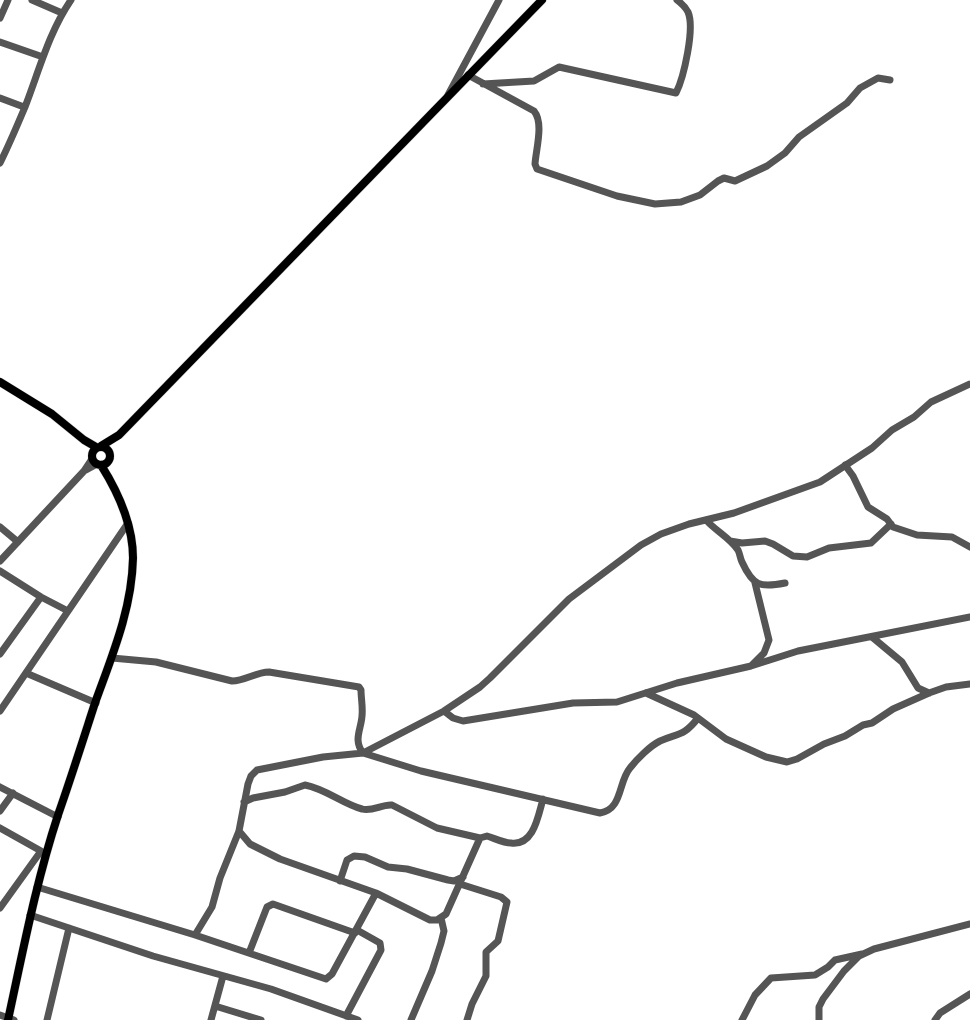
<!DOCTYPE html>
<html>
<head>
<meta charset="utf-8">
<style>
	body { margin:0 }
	canvas { display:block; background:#fff }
</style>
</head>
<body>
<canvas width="970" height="1020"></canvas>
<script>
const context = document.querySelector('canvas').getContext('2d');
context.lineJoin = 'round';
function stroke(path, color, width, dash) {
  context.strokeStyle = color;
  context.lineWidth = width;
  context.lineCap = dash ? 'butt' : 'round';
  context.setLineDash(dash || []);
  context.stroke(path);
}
const major = new Path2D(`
	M 0,382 L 52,414 L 84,440 L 96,447
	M 101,446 L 119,435 L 542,0
	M92 456a9 9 0 1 1 18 0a9 9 0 1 1-18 0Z
	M 8,1020 C 23,951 36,882 58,815 C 71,778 83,740 95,703 C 112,656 132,609 133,558 C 133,525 118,492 101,465`);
stroke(major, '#dbdbdb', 9);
stroke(new Path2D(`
	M 32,0 L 62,13
	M 0,18 L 8,0
	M 0,42 L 43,57
	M 468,75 L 534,111 C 544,123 536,149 535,164 L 537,169 L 617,196 L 655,204 L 681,202 L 700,195 L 718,181 L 724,178 L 735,181 L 767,166 L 785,153 L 799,137 L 847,103 L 860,88 L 878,78 L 890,80
	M 483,84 L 534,81 L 559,67 L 676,93 C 684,77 695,28 688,12 C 686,8 681,3 677,0
	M 448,95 L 499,0
	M 0,98 L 24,107
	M 0,163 C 9,145 17,126 25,107 C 39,71 49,32 71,0
	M 845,465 L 853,476 L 868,507 L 887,519 L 893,527 L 917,535 L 952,537 L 970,547
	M 86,470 L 97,464
	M 707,521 C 716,531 730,538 738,550 C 740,554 740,558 742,562 C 753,586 760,588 785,583
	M 0,527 L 18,542
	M 730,541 L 742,543 L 765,541 L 773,544 L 793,556 L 807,557 L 829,548 L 871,543 L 891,524
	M 0,561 L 84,471 L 92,459
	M 0,571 L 41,597 L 68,611
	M 872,637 L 902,662 L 918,688 L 929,693
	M 0,654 L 41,597
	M 112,658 L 156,662 L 232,681 C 245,681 256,672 269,672 L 359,687 L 361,690 C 361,698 363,707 362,716 C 361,730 353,740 363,753 L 421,771 L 600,813 C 623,809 618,782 630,768 C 637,759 650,746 660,741 C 679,733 684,736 698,718
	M 752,665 L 764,653 L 769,640 L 755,583
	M 26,673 L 96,703
	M 646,693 L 694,715 L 726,739 L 766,757 L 787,762 L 797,759 L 824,744 L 845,736 L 863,725 L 872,723 L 893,709 L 929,693 L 946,687 L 970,684
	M 0,711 L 128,523
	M 444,711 L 453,718 L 463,721 L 573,703 L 617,702 L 677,683 L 751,666 L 798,651 L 970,617
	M 0,787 L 58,817
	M 244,802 L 253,798 L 285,792 L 305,785 C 326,789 343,804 362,809 C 372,812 382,804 392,805 L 437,828 L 480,838 L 487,836 C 494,838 503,843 511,843 C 534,846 538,816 543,799
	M 0,811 L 13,793
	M 0,828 L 41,851
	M 239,831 L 250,844 L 280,859 L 376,893 L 430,920 L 437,920 L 446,914 L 480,838
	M 340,881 L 347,860 L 354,856 L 365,857 L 388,867 L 407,869 L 448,880 L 454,881 L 463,877
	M 460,884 L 501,897 L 507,902 L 498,941 L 486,952 L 486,976 L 472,1004 L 467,1020
	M 37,887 L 195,935 L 212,907 L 220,878 L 239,831 L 248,784 L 251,776 L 257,770 L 323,757 L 363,753 L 444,711 L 480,687 L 490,678 L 569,599 L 641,545 L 661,534 L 689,524 L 734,513 L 820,482 L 872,448 L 892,430 L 914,417 L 931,402 L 970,384
	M 0,908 L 41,851 L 45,855
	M 30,915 L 153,956 L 271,989 L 358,1020
	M 195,935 L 326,979 L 332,974 L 376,893
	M 249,953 L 267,907 L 273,904 L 355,933
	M 215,1006 L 261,1020
	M 0,1015 L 14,1020
	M 346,1016 L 381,950 L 380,943 L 357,930
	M 47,1020 L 69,928
	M 211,1020 L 223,976
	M 411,1020 L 432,971 L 441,943 L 444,931 L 441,918
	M 742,1020 L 755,995 L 771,978 L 815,975 L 828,967 L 835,960 L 862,954
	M 819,1020 L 819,1007 L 823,999 L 844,971 L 859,956 L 874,949 L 970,924
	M 935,1020 L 940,1013 L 970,994`), '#555', 7);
stroke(major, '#000', 8);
</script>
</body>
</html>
